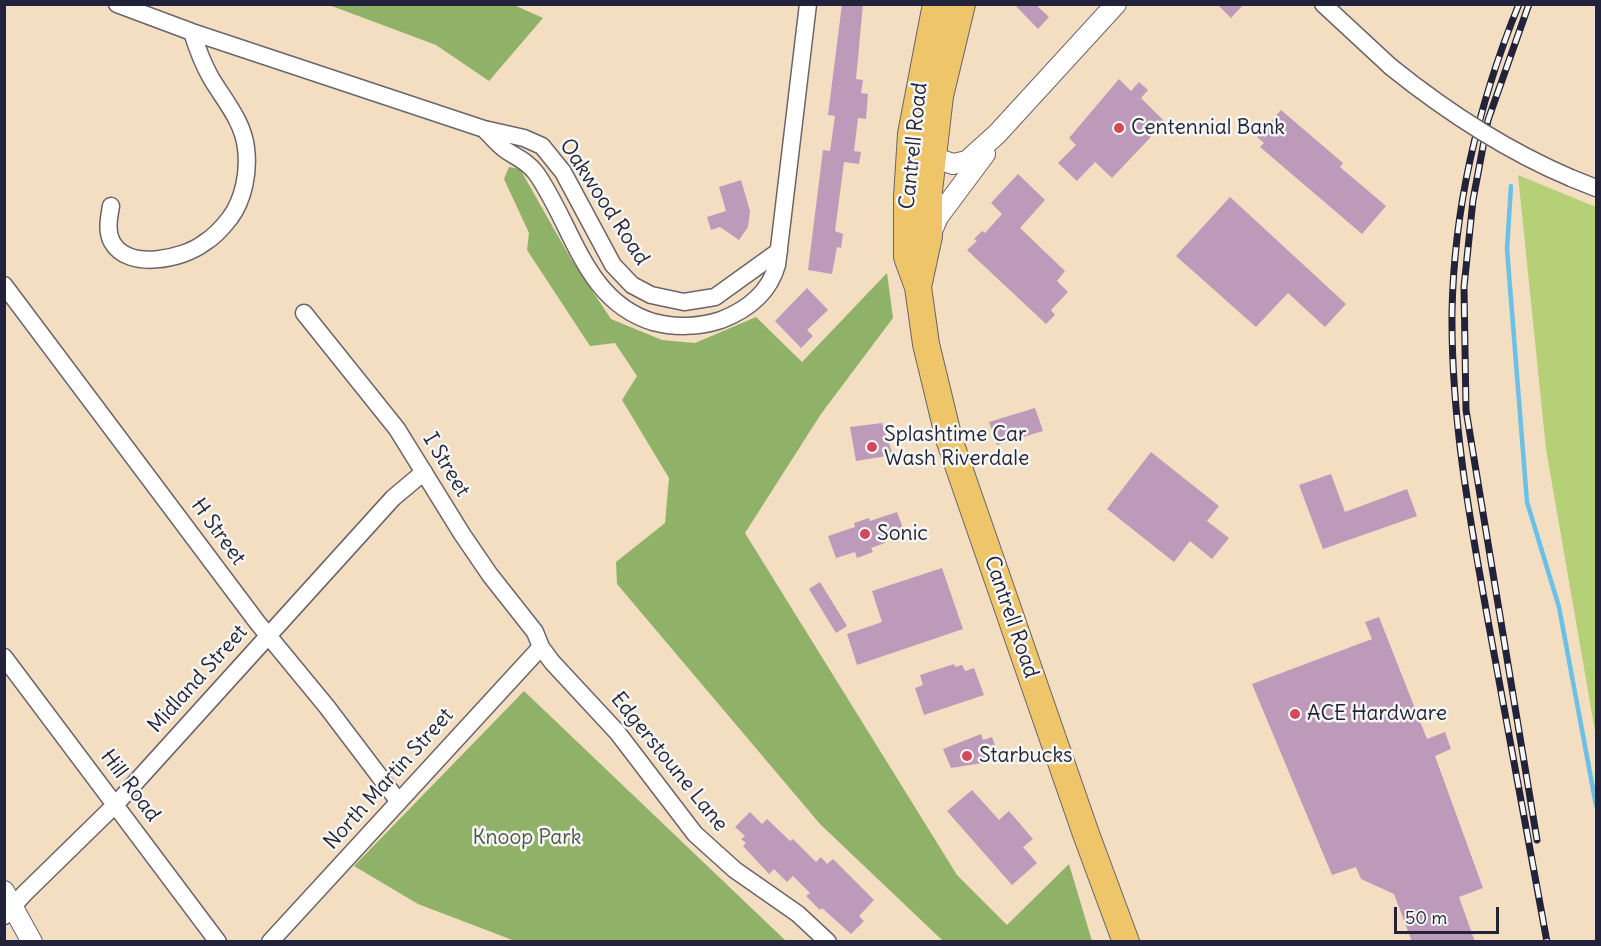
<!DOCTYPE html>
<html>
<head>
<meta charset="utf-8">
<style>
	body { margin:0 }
	#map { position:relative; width:1601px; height:946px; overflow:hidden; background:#f3dec2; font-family:Delius,sans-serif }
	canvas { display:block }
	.frame { position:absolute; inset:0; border:6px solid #22223b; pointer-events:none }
	.scale { position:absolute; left:1394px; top:907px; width:105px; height:27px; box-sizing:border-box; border:3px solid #22223b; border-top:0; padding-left:8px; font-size:18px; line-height:21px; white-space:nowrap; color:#22223b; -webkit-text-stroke:4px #f6f6f2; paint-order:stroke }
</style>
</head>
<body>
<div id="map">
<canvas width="1601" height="946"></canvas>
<div class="frame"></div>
<div class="scale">50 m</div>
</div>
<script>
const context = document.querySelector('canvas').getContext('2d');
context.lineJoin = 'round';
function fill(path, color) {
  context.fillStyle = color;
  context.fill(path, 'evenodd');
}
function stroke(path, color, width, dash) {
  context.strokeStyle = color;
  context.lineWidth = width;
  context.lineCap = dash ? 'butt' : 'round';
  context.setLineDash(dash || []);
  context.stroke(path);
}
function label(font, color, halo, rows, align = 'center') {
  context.font = font + ' Delius,sans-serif';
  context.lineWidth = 5;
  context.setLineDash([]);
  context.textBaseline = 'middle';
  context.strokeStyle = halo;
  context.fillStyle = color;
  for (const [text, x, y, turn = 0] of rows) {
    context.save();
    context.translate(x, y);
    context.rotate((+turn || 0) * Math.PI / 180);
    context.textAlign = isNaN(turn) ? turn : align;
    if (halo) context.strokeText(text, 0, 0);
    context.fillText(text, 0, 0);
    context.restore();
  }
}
fill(new Path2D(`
	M 1518,175 L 1596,207 L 1596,737 L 1546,449 Z`), '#b5d077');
fill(new Path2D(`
	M 329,5 L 514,5 L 543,18 L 489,81 L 436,45 Z
	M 509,167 L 520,169 L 571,259 L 611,319 L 662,340 L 695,343 L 756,317 L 802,362 L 887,273 L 893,318 L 821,414 L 745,533 L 957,875 L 1007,925 L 1069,864 L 1092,941 L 943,941 L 820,824 L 617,584 L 616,562 L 665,523 L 669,478 L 622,400 L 637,376 L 615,343 L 590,346 L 527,250 L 529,233 L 504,179 Z
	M 524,691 L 786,941 L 515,941 L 418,904 L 354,866 Z`), '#90b268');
stroke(new Path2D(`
	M 1511,186 L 1507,249 L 1527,502 L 1559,607 L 1596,805`), '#6bc0e7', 4.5);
fill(new Path2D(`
	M 842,4 L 863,4 L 856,79 L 863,80 L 861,93 L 868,94 L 866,119 L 858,118 L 854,151 L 861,152 L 859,164 L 844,162 L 835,231 L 843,234 L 841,248 L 837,247 L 832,274 L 808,270 L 823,150 L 830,151 L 835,116 L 828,115 Z
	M 1014,4 L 1035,4 L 1049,17 L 1038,29 Z
	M 1217,4 L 1244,4 L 1231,18 Z
	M 1119,79 L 1131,91 L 1139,82 L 1148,90 L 1141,98 L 1165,122 L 1112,178 L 1095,162 L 1077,181 L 1058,163 L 1076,145 L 1069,138 Z
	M 1281,110 L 1343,163 L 1340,167 L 1386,206 L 1362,234 L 1260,147 L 1264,143 L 1257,137 Z
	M 1018,174 L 1045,200 L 1020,228 L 1065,271 L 1057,281 L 1068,292 L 1051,310 L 1055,315 L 1046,324 L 967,250 L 977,241 L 974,239 L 982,231 L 985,233 L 1002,214 L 991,203 Z
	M 741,180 L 750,211 L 748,227 L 739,240 L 720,227 L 711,230 L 707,217 L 726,211 L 719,187 Z
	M 1230,197 L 1346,304 L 1325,327 L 1288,293 L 1256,327 L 1176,256 Z
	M 807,288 L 828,310 L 807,330 L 813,336 L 801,348 L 775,321 Z
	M 1035,408 L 1043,431 L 997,445 L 989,422 Z
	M 882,423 L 893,455 L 856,461 L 850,427 Z
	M 1151,452 L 1219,506 L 1207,521 L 1229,538 L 1212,559 L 1190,541 L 1174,562 L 1107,509 Z
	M 1331,474 L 1345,512 L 1407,489 L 1417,516 L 1323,549 L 1299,485 Z
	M 897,512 L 904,531 L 884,538 L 885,543 L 871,548 L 873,552 L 857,558 L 855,552 L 836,558 L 828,536 L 855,527 L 854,523 L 869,518 L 870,521 Z
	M 942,568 L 963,629 L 857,665 L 847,634 L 882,622 L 872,591 Z
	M 820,582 L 847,626 L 836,633 L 809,589 Z
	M 1379,617 L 1427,739 L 1445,732 L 1451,749 L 1435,756 L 1483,888 L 1459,897 L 1475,942 L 1412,942 L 1394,894 L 1361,879 L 1356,867 L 1332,875 L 1252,684 L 1372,639 L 1365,622 Z
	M 954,664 L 955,667 L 962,665 L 965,671 L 974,668 L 984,695 L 924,715 L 915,688 L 923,685 L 920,675 Z
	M 981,734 L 983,740 L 992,737 L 996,748 L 987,750 L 989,762 L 951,768 L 943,749 Z
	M 972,790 L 999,820 L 1009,811 L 1033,839 L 1023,847 L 1037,863 L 1012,885 L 947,811 Z
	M 750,812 L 762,824 L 767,819 L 790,841 L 793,839 L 816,862 L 821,857 L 827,864 L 833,859 L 874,900 L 859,916 L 864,921 L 851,934 L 822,908 L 820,910 L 806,896 L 810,893 L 793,876 L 787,882 L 774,869 L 769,874 L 743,846 L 746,843 L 741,839 L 745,836 L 735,827 Z`), '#bd9aba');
const minor = new Path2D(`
	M 117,4 L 192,32 L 484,129 L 524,138 L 542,146 L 563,172 L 613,265 L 632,285 L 651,295 L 684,302 L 715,297 L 779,251
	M 1323,4 L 1391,67
	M 484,129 C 491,136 499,146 507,151 C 518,158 528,162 536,173 C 573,225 584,301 653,322 C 675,328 700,327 721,320 C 747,310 769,293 777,265 L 808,4
	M 1571,178 L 1596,188
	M 111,206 C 109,218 106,231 112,242 C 128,271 183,259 204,243 C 214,237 223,227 230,218 C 244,199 249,171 246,148 C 243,121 224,100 211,78 C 203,64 197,48 192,32
	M 4,285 L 257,622 L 327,707 L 399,802
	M 304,313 L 397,429 L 462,534 L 490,575 L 535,632 L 541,647 L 552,662 L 617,732 L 695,834 L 735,870 L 798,914 L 828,942
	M 4,657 L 218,942
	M 4,916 L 24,894 L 116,804 L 393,498 L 424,472
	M 270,942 L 541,647`);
const tertiary = new Path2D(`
	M 932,157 L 953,164 L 967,161 L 997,134 L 1116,4
	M 931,233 L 938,217 L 985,154
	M 4,891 L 32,942`);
const primary = new Path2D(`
	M 936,4 L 911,134 L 907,197 L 907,257 L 918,287 L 926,344 L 949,439 L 1086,834 L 1126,942
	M 918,287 L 929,236 L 929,191 L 940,96 L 962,4`);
stroke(minor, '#6b646a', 19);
stroke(tertiary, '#6b646a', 22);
stroke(primary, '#6b646a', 28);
stroke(minor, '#fff', 16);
stroke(tertiary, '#fff', 20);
stroke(primary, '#eec569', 26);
const rail = new Path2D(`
	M 1519,4 C 1479,102 1454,206 1452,312 C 1451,419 1470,521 1489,626 C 1508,731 1528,836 1547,942
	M 1529,4 L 1488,120 L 1473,200 L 1464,287 L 1466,410 L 1537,840`);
stroke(rail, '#22223b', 7);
stroke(rail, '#f6f6f2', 4.5, [14]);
const minorBridge = new Path2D(`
	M 1391,67 C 1447,112 1505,150 1571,178`);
stroke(minorBridge, '#6b646a', 19, []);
stroke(minorBridge, '#fff', 16);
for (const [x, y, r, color] of [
	[1119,128,6,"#d1495b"],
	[872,447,6,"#d1495b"],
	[865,534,6,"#d1495b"],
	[1295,714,6,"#d1495b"],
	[967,756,6,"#d1495b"]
]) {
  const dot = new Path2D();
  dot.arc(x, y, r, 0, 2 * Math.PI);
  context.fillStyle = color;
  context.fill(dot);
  stroke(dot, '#f6f6f2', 2);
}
label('21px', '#22223b', '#f6f6f2', [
	["Centennial Bank",1131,128],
	["Splashtime Car",884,435],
	["Wash Riverdale",884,459],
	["Sonic",877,534],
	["ACE Hardware",1307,714],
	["Starbucks",979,756]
], 'left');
label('21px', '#22223b', '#f6f6f2', [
	["Cantrell Road",914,146,-84],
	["Oakwood Road",604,202,57],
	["I Street",446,465,59],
	["H Street",218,532,54],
	["Cantrell Road",1011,617,71],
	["Midland Street",198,679,-48],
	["Edgerstoune Lane",669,762,51],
	["North Martin Street",389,779,-48],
	["Hill Road",130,786,53]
]);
label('21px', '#4e564d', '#f6f6f2', [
	["Knoop Park",527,838]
]);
</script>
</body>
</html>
